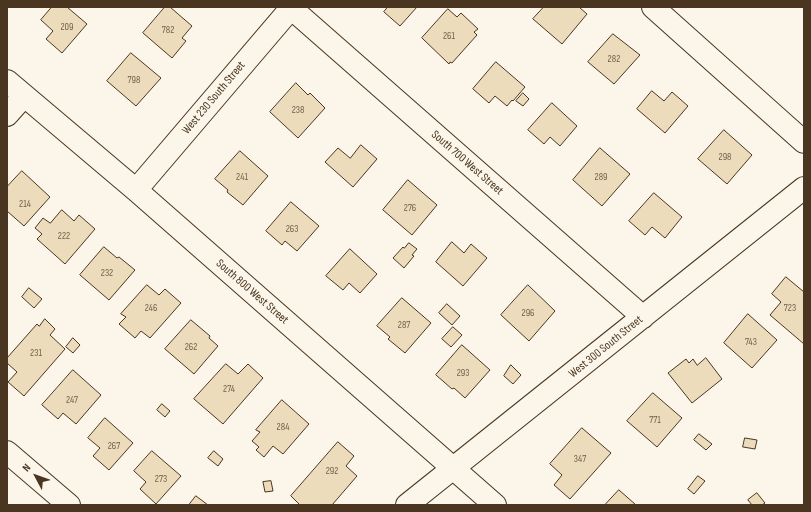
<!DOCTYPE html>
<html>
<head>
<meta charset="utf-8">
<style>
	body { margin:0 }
	#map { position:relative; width:811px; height:512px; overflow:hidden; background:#fbf6e9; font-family:"Sofia Sans Condensed",sans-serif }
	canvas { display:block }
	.frame { position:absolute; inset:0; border:8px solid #4a3520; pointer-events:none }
	.north { position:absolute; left:16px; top:456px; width:40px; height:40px; -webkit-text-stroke:3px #fbf6e9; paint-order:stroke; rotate:311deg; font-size:11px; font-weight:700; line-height:16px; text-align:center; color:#4a3520 }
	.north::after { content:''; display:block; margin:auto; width:14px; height:18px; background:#4a3520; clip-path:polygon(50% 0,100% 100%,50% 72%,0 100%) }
</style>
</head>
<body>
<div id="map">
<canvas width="811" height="512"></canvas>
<div class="frame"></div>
<div class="north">N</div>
</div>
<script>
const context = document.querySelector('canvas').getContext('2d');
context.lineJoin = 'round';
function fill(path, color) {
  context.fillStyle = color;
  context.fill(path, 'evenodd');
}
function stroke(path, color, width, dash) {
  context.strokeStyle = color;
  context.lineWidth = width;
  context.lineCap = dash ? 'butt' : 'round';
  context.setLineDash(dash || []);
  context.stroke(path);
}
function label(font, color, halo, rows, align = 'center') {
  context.font = font + ' "Sofia Sans Condensed",sans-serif';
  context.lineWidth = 3;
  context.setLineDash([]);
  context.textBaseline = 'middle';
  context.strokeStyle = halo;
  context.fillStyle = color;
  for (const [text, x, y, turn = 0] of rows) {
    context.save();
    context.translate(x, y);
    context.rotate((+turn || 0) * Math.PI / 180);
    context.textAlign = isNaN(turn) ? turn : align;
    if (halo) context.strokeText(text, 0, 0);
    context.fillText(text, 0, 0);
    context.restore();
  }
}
const building = new Path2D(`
	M 52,7 L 67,7 L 87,24 L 62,53 L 46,39 L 53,31 L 41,20 Z
	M 165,7 L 170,7 L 192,26 L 182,38 L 186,41 L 172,58 L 143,33 Z
	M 388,7 L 417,7 L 400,26 L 384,12 Z
	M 544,7 L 579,7 L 587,14 L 562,44 L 533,19 Z
	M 448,9 L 457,17 L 461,13 L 478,29 L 474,32 L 477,35 L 452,63 L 450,62 L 449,64 L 422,38 Z
	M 613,34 L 640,55 L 614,84 L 588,62 Z
	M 131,53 L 161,78 L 136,106 L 107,81 Z
	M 496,62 L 525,87 L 513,101 L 512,100 L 507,106 L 495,96 L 489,103 L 473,89 Z
	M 296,83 L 308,95 L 310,93 L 325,108 L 298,138 L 270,112 Z
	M 652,91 L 664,101 L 672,92 L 688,106 L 665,133 L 637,109 Z
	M 523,93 L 529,99 L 523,106 L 516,101 Z
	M 552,103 L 577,126 L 560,146 L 550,137 L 544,144 L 528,130 Z
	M 724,130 L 752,155 L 727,184 L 698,159 Z
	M 361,145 L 377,159 L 353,187 L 325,162 L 338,148 L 350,158 Z
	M 600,148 L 630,174 L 602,206 L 573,180 Z
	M 240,151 L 268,176 L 243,205 L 227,192 L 228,190 L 215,179 Z
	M 22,171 L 50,197 L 24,226 L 7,211 L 7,187 Z
	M 408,180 L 437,205 L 412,235 L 383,210 Z
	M 654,193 L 682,217 L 665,238 L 652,227 L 645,235 L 629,221 Z
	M 291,202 L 319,226 L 297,251 L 285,241 L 282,245 L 266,231 Z
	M 62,210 L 74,221 L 79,215 L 95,229 L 65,264 L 37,239 L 42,234 L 35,228 L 43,218 L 50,223 Z
	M 452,242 L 464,253 L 471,244 L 487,258 L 463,286 L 436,262 Z
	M 409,243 L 417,249 L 412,255 L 414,256 L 404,268 L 393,258 L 403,247 L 404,248 Z
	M 104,247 L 117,258 L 119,257 L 135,270 L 109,300 L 80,275 Z
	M 350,249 L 377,274 L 360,293 L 349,283 L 343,290 L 326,276 Z
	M 786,277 L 804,292 L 804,344 L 770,315 L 781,302 L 772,294 Z
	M 147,285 L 159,295 L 165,289 L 181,303 L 150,338 L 141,331 L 135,338 L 119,324 L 126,317 L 121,314 Z
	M 528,285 L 555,311 L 529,341 L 501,315 Z
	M 29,288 L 42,299 L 34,308 L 22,297 Z
	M 402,298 L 431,323 L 405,353 L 388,339 L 390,337 L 377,326 Z
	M 447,304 L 460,316 L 452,325 L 439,313 Z
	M 748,314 L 777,340 L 752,368 L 724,343 Z
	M 45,319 L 55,329 L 50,335 L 65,349 L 24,396 L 8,382 L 17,372 L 7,363 L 7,358 L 37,324 L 39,326 Z
	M 191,320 L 210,336 L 209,338 L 218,346 L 194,374 L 165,349 Z
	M 453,327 L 462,335 L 451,347 L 442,339 Z
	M 73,338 L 80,345 L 73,353 L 66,347 Z
	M 462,345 L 490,370 L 465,398 L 454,388 L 452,389 L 436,375 Z
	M 706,358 L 722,379 L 692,403 L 668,373 L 686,359 L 689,363 L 693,359 L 697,365 Z
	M 226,364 L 238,374 L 248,364 L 263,378 L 223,424 L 194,399 Z
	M 511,365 L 521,375 L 513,384 L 504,376 Z
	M 73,370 L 101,395 L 76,424 L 63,413 L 58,419 L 42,405 Z
	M 653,393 L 682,418 L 657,447 L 627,421 Z
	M 282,400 L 309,424 L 283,454 L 273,446 L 264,457 L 256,450 L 259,447 L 252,441 L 260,432 L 256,430 Z
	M 162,404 L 170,411 L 165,417 L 157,410 Z
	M 105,418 L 133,443 L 109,470 L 93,456 L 100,448 L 88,438 Z
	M 582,428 L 611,453 L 570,499 L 554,485 L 562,475 L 550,464 Z
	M 699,434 L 712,444 L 706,450 L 694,440 Z
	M 745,438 L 757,440 L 755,449 L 743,447 Z
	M 338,442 L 354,456 L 346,466 L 357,476 L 332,505 L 300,505 L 291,496 Z
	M 152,451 L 181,476 L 156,504 L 140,489 L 146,482 L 134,471 Z
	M 214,451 L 223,459 L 218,466 L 208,458 Z
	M 698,476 L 705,481 L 694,494 L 688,489 Z
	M 271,481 L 273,491 L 265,492 L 263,482 Z
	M 619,490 L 636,505 L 605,505 Z
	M 757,493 L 765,503 L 762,505 L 752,505 L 748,500 Z
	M 196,496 L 208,505 L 189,505 Z`);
fill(building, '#ecdcbc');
stroke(building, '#4a3520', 1);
const minor = new Path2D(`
	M 653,7 L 804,142
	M 291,8 L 643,317
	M 7,81 L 136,190 L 495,505
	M 7,115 L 24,96
	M 136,190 L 292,7
	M 7,452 L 69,505
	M 407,505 L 804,188`);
stroke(minor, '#4a3520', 24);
stroke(minor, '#fbf6e9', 22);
label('10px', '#725f47', null, [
	["209",67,27],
	["782",168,30],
	["261",449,36],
	["282",614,59],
	["798",134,80],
	["238",298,110],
	["298",725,157],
	["241",242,177],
	["289",601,177],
	["214",25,204],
	["276",410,208],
	["263",292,229],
	["222",64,236],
	["232",107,273],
	["246",151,308],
	["723",790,308],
	["296",528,313],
	["287",404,325],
	["743",751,342],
	["262",191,347],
	["231",36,353],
	["293",463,373],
	["274",229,389],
	["247",72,400],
	["771",655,420],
	["284",283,427],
	["267",114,446],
	["347",580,459],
	["292",332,471],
	["273",161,479]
]);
label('12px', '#4a3520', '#fbf6e9', [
	["West 230 South Street",214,98,-50],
	["South 700 West Street",467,163,41],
	["South 800 West Street",252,292,41],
	["West 300 South Street",606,347,-39]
]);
</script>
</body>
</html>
